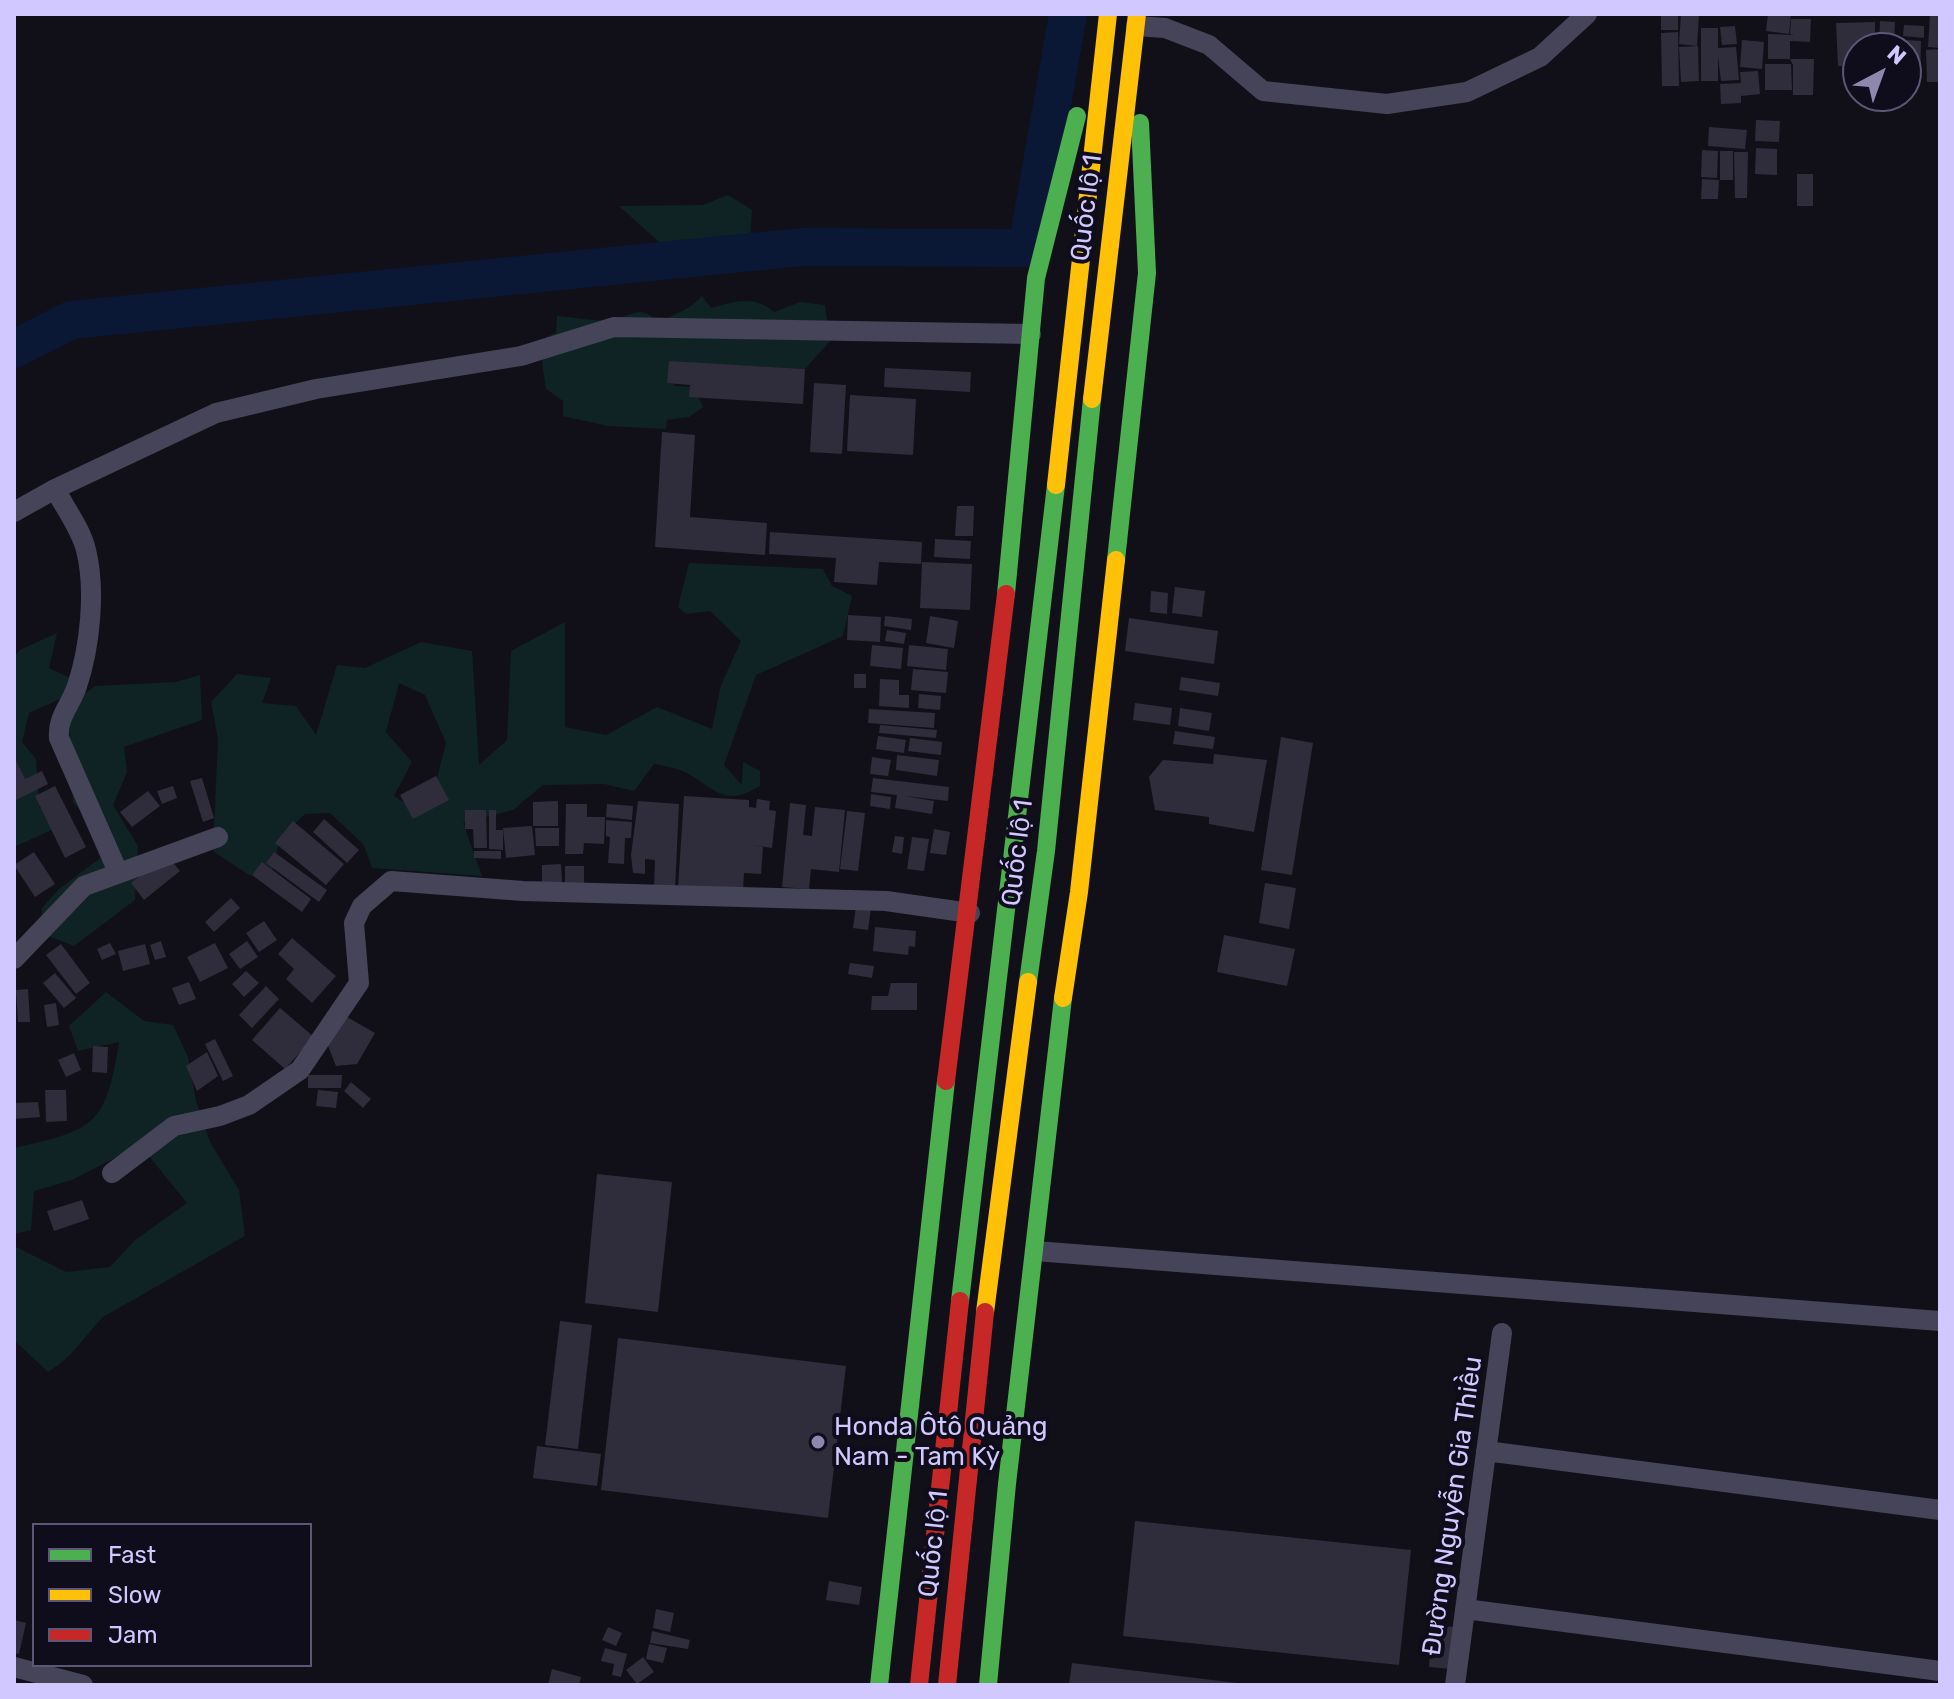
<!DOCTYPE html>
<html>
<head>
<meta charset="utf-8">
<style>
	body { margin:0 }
	#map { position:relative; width:1954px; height:1699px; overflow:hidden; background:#111018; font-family:Rubik,sans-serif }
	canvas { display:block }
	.frame { position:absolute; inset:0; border:16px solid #d0c8fe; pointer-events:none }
	.legend { position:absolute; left:32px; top:1523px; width:280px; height:144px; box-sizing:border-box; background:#0f0c1c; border:2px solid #5c5776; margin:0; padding:10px 14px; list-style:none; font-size:24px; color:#d0c8fe }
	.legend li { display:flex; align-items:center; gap:16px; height:40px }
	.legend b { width:40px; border:2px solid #5c5776 }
	.north { position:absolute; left:1842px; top:32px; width:80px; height:80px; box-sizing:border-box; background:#0f0c1c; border:2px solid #5c5776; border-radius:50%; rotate:41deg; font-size:22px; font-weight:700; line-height:32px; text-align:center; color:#d0c8fe }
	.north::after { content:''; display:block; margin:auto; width:28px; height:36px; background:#8d88ae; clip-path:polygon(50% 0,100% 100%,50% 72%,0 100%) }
</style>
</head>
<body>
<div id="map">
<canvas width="1954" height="1699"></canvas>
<div class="frame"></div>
<ul class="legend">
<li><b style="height:10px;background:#4caf50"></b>Fast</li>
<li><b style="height:10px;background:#ffc107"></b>Slow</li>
<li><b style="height:10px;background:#c62828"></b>Jam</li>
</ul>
<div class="north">N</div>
</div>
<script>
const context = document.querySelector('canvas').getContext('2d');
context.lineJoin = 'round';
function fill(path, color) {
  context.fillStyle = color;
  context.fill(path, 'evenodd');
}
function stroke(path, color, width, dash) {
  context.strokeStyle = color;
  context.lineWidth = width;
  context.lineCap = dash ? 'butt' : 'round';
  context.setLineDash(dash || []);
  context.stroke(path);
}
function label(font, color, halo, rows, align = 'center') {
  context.font = font + ' Rubik,sans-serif';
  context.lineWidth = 8;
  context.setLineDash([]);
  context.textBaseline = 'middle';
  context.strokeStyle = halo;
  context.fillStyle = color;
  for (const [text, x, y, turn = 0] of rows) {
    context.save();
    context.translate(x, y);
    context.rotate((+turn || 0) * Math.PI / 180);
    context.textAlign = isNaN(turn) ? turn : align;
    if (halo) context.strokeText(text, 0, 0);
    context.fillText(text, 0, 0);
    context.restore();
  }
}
fill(new Path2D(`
	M 728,195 L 752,210 L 750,241 L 776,234 L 803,247 L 678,259 L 619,206 L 703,205 Z
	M 702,296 L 711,308 C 735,301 754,295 774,312 L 800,302 L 825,305 L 830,341 L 805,369 L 675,362 L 674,386 L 694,387 L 703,407 L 689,417 L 667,420 L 666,429 L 608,426 L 563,416 L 563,401 L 546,389 L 542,362 L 546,337 L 556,333 L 557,316 C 574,317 600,323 617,319 C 632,315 637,307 653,317 L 646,330 C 665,316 686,314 702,296 Z
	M 689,563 L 823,569 L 832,586 L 852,596 L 843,636 L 756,675 L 724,765 L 742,785 L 743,762 L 760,771 L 760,786 C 724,808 716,789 685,772 C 676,768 664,766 654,764 L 634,791 L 604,784 L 543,785 L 513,810 L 463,823 L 482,876 L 372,868 L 364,845 L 330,813 L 305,814 L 280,838 L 271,877 L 249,875 L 213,851 L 218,739 L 211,702 L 237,674 L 271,678 L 262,703 L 296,706 L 316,735 L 337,665 L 365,668 L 421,642 L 472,651 L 479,765 L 507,740 L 511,651 L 565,622 L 565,727 L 606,735 L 657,707 L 712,729 L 721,685 L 741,641 L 710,611 L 686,614 L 678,607 ZM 399,683 L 425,695 L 446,743 L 436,782 L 415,810 L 394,796 L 412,762 L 386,732 Z
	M 57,633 L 49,668 L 75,680 L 60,699 L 29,713 L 22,742 L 36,759 L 39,806 L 56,828 L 14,847 L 14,658 L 20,650 Z
	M 200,675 L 202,720 L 124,747 L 127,772 L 113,805 L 138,846 L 135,900 L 74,946 L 41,933 L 42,908 L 58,890 L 108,852 L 92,823 L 73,802 L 68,706 L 95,686 L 176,682 Z
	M 106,992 L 144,1021 L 173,1025 L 188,1057 L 196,1101 L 210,1142 L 239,1190 L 245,1236 L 103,1317 C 82,1339 75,1355 48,1372 L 14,1340 L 16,1247 L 66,1272 L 110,1267 L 135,1240 L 187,1203 L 140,1145 L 72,1180 L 34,1191 L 31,1230 L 14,1234 L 14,1148 C 95,1130 106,1125 119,1042 L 78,1051 L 69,1026 Z`), '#0f2324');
stroke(new Path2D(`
	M 14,349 L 71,320 L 721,255 L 803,247 L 1027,248 L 1068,14`), '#0a1735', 38);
fill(new Path2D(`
	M 1661,14 L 1678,14 L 1678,30 L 1661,30 Z
	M 1681,14 L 1699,14 L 1697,46 L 1679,44 Z
	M 1768,14 L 1791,14 L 1789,34 L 1766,31 Z
	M 1930,14 L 1940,14 L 1940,48 L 1928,47 Z
	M 1791,19 L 1811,19 L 1810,42 L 1790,41 L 1790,59 L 1768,59 L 1768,34 L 1794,35 L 1790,34 Z
	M 1880,21 L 1895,22 L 1894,48 L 1879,48 Z
	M 1875,22 L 1875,48 L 1858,48 L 1858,66 L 1838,66 L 1836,23 Z
	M 1904,25 L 1924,26 L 1924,38 L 1903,36 Z
	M 1735,26 L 1737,44 L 1722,45 L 1720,27 Z
	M 1701,28 L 1718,28 L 1718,48 L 1736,47 L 1739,80 L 1721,81 L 1718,56 L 1718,81 L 1701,81 Z
	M 1678,32 L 1679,86 L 1662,86 L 1661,33 Z
	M 1742,40 L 1764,42 L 1762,69 L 1740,67 Z
	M 1905,40 L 1921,41 L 1920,82 L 1906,81 Z
	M 1698,46 L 1699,81 L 1681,82 L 1679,47 Z
	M 1940,49 L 1940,82 L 1927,82 L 1926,50 Z
	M 1790,59 L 1814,59 L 1813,95 L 1793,95 L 1793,65 Z
	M 1765,64 L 1791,64 L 1792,90 L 1765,90 Z
	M 1758,71 L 1760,94 L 1741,96 L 1741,103 L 1721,104 L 1720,84 L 1741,83 L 1740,72 Z
	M 1756,120 L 1780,121 L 1779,142 L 1755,141 Z
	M 1709,127 L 1747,130 L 1745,149 L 1708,146 Z
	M 1756,148 L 1777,149 L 1777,175 L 1755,174 Z
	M 1702,150 L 1718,151 L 1717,178 L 1701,177 Z
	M 1720,151 L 1733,151 L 1733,180 L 1720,180 Z
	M 1734,152 L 1748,152 L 1747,198 L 1735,198 Z
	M 1797,174 L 1813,174 L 1813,206 L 1797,206 Z
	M 1702,179 L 1719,180 L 1718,199 L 1701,199 Z
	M 669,361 L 805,369 L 803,404 L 689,397 L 690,385 L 667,383 Z
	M 885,368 L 971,372 L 970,392 L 884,387 Z
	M 814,383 L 846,385 L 842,454 L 810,452 Z
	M 850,395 L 916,399 L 913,455 L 847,451 Z
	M 662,432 L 695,435 L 690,517 L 767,523 L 765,555 L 655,547 Z
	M 957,506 L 974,506 L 973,536 L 955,536 Z
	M 770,532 L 922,542 L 921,564 L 879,562 L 877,585 L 834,582 L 836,558 L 769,554 Z
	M 935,539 L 971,541 L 970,559 L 934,557 Z
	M 922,562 L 972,564 L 970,610 L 920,608 Z
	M 1175,587 L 1205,591 L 1202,617 L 1172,613 Z
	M 1151,591 L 1168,593 L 1167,614 L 1150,612 Z
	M 848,615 L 881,617 L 880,642 L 847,640 Z
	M 885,616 L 912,619 L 911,630 L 884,626 Z
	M 930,616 L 958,621 L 954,648 L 926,643 Z
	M 1129,618 L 1218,631 L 1214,664 L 1125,651 Z
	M 887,630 L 906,633 L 904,644 L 885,641 Z
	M 872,645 L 903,648 L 901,669 L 870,666 Z
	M 909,645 L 948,649 L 946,670 L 907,666 Z
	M 913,669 L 948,672 L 946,693 L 911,690 Z
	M 854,674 L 866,674 L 866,688 L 854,688 Z
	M 1181,677 L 1220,683 L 1218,696 L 1179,690 Z
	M 880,679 L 899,680 L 899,695 L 909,695 L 909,708 L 879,706 Z
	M 919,694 L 941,696 L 940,710 L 918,708 Z
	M 1135,703 L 1172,708 L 1170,725 L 1133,720 Z
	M 1180,708 L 1212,713 L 1209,731 L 1178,726 Z
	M 869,709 L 935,713 L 934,728 L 868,723 Z
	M 880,725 L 937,730 L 936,738 L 879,733 Z
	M 1175,731 L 1215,737 L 1213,749 L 1173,744 Z
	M 878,736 L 906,740 L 904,753 L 876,749 Z
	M 1281,737 L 1313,743 L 1292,875 L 1261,870 Z
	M 910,738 L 942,742 L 941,755 L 908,751 Z
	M 1214,754 L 1267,760 L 1254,832 L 1209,824 L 1209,817 L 1155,810 L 1149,777 L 1163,760 L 1213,764 Z
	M 897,755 L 939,760 L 937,776 L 896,770 Z
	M 14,757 L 25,779 L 42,771 L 48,784 L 14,801 Z
	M 872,757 L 891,760 L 888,776 L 870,774 Z
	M 436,776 L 449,800 L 413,819 L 400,795 Z
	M 202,778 L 214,818 L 203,822 L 190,781 Z
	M 873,778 L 949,787 L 948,801 L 904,796 L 934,801 L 932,814 L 895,808 L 897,795 L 871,792 Z
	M 55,786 L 86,847 L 65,858 L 35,796 Z
	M 173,786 L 177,798 L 162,804 L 157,791 Z
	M 148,791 L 160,806 L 132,827 L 120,812 Z
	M 871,794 L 891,797 L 890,809 L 870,806 Z
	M 684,796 L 749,800 L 749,807 L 756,808 L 757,799 L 770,801 L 769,810 L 776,811 L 772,848 L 746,844 L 763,847 L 761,874 L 744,873 L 743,892 L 678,888 Z
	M 558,801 L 558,826 L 533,826 L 533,802 Z
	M 638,801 L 679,804 L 675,890 L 654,889 L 655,860 L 645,859 L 645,874 L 633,873 L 631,855 Z
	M 790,803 L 806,805 L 803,835 L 812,836 L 815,807 L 845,810 L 839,872 L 811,869 L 809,889 L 782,887 Z
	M 566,804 L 587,804 L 587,817 L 605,817 L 604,844 L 584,843 L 583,854 L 565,854 Z
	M 607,804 L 633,806 L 632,820 L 606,817 Z
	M 465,810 L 486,810 L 487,848 L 474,848 L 473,829 L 465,829 Z
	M 489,810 L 496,810 L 496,830 L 503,830 L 503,850 L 489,849 Z
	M 847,811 L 865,813 L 858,871 L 840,869 Z
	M 324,819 L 359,850 L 347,863 L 313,832 Z
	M 606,820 L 632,822 L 631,838 L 625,838 L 624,864 L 608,863 L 610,837 L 606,836 Z
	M 293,821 L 344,864 L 326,885 L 275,843 Z
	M 532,826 L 535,855 L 506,858 L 503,828 Z
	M 535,828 L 559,828 L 559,846 L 536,846 Z
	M 934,829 L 950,832 L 946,855 L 930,853 Z
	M 895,836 L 904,837 L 902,854 L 892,852 Z
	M 912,837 L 929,839 L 924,871 L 907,869 Z
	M 474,851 L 501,851 L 501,859 L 474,858 Z
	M 34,852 L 55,884 L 35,897 L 14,865 Z
	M 274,852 L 327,890 L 319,902 L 266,863 Z
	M 166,854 L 180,871 L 144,900 L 131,883 Z
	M 262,862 L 311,899 L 302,912 L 252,875 Z
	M 561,864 L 562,882 L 542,883 L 542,865 Z
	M 565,866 L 584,866 L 584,884 L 565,884 Z
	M 1265,883 L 1296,888 L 1289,929 L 1259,923 Z
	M 231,898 L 240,908 L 214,932 L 205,922 Z
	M 856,906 L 871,908 L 868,930 L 853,928 Z
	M 264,921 L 277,940 L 259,952 L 246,933 Z
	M 875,927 L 916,931 L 915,947 L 909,946 L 908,955 L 873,951 Z
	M 1224,935 L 1295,949 L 1287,986 L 1217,972 Z
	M 292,938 L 336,976 L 312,1003 L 286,979 L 294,969 L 278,954 Z
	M 161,941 L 166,957 L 155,960 L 150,945 Z
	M 247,941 L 258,957 L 240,969 L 229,954 Z
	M 110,943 L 116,954 L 102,960 L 97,949 Z
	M 215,943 L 228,968 L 200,982 L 187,957 Z
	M 61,944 L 90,983 L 76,994 L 46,955 Z
	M 145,944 L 150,964 L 123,971 L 118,951 Z
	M 850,963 L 874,966 L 872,978 L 848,974 Z
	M 246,971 L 259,983 L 244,997 L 232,984 Z
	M 55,973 L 76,998 L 64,1008 L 43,983 Z
	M 189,982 L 196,999 L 179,1005 L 172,988 Z
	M 891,983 L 917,983 L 917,1010 L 871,1010 L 872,996 L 888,996 Z
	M 266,986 L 279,999 L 252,1028 L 239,1015 Z
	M 28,989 L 30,1022 L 18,1022 L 16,990 Z
	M 56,1003 L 59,1025 L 47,1027 L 44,1005 Z
	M 280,1008 L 314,1037 L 285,1069 L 252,1040 Z
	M 347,1017 L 375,1033 L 357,1064 L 336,1066 L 324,1036 Z
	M 215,1039 L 233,1076 L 223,1081 L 205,1044 Z
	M 93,1046 L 108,1047 L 107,1073 L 92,1072 Z
	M 207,1052 L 218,1076 L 197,1091 L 186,1066 Z
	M 74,1053 L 81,1070 L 66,1077 L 58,1060 Z
	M 308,1075 L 342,1075 L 341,1088 L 308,1088 Z
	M 351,1082 L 371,1099 L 363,1108 L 344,1091 Z
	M 45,1090 L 66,1090 L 67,1121 L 46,1122 Z
	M 318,1090 L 338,1092 L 336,1108 L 316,1106 Z
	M 38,1102 L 40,1117 L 14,1119 L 14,1103 Z
	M 597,1174 L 672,1182 L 658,1312 L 585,1303 Z
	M 82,1200 L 89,1219 L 54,1231 L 47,1211 Z
	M 560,1321 L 592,1325 L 578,1449 L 545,1445 Z
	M 618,1338 L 846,1366 L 828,1518 L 601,1490 Z
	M 537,1446 L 601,1454 L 597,1486 L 533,1478 Z
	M 1135,1521 L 1411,1550 L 1399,1665 L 1123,1636 Z
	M 829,1581 L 862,1587 L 859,1605 L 826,1600 Z
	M 656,1609 L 674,1613 L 670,1632 L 653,1628 Z
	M 14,1620 L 26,1623 L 19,1654 L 14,1653 Z
	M 1432,1625 L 1454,1627 L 1451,1669 L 1429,1667 Z
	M 608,1627 L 622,1633 L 616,1646 L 602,1640 Z
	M 652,1631 L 690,1640 L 688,1649 L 650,1643 Z
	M 649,1644 L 667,1648 L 663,1663 L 646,1659 Z
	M 605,1648 L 627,1654 L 621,1677 L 612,1675 L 614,1664 L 601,1661 Z
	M 643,1657 L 654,1672 L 637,1684 L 626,1670 Z
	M 1072,1663 L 1237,1683 L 1237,1685 L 1069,1685 Z
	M 552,1669 L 581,1677 L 579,1685 L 548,1685 Z`), '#2f2c3c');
stroke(new Path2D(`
	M 1136,26 L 1165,28 L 1209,45 L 1263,91 L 1387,104 L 1467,92 L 1540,57 L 1587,14
	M 55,489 C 65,508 81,529 86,550 C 96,590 90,647 77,686 C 71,705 57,717 59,738 L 118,872
	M 14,512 L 55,489 L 216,413 L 316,389 L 521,356 L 614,327 L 1031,334
	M 14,959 L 84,886 L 218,837
	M 112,1173 L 174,1126 L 220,1116 L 249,1105 L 300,1070 L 359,983 L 354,923 L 362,906 L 391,881 L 523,891 L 886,901 L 970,913
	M 1035,1251 L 1940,1321
	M 1486,1451 L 1940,1510
	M 1465,1609 L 1940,1671
	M 14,1667 L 83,1685
	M 1455,1685 L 1502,1333`), '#464459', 20);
stroke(new Path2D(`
	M 1116,560 L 1147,273 L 1140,123
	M 1006,594 L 1036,278 L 1077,116
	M 1028,982 L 1046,851 L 1092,399
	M 960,1301 L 1056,485
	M 879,1685 L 946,1081
	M 988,1685 L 1007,1484 L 1063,998`), '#4caf50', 18);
stroke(new Path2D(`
	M 1092,399 L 1137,14
	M 1056,485 L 1108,14
	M 1063,998 L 1079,892 L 1116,560
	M 985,1312 L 1028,982`), '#ffc107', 18);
stroke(new Path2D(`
	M 946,1081 L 1006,594
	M 919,1685 L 960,1301
	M 947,1685 L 985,1312`), '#c62828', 18);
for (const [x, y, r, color] of [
	[818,1442,8,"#8d88ae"]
]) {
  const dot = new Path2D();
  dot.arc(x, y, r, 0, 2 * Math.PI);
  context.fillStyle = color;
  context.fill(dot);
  stroke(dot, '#0f0c1c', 3);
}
label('26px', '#d0c8fe', '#0f0c1c', [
	["Quốc lộ 1",1087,208,-83],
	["Quốc lộ 1",1018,853,-83],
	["Đường Nguyễn Gia Thiều",1453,1506,-82],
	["Quốc lộ 1",934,1544,-84]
]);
label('26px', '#d0c8fe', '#0f0c1c', [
	["Honda Ôtô Quảng",834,1427],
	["Nam - Tam Kỳ",834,1457]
], 'left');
</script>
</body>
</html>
